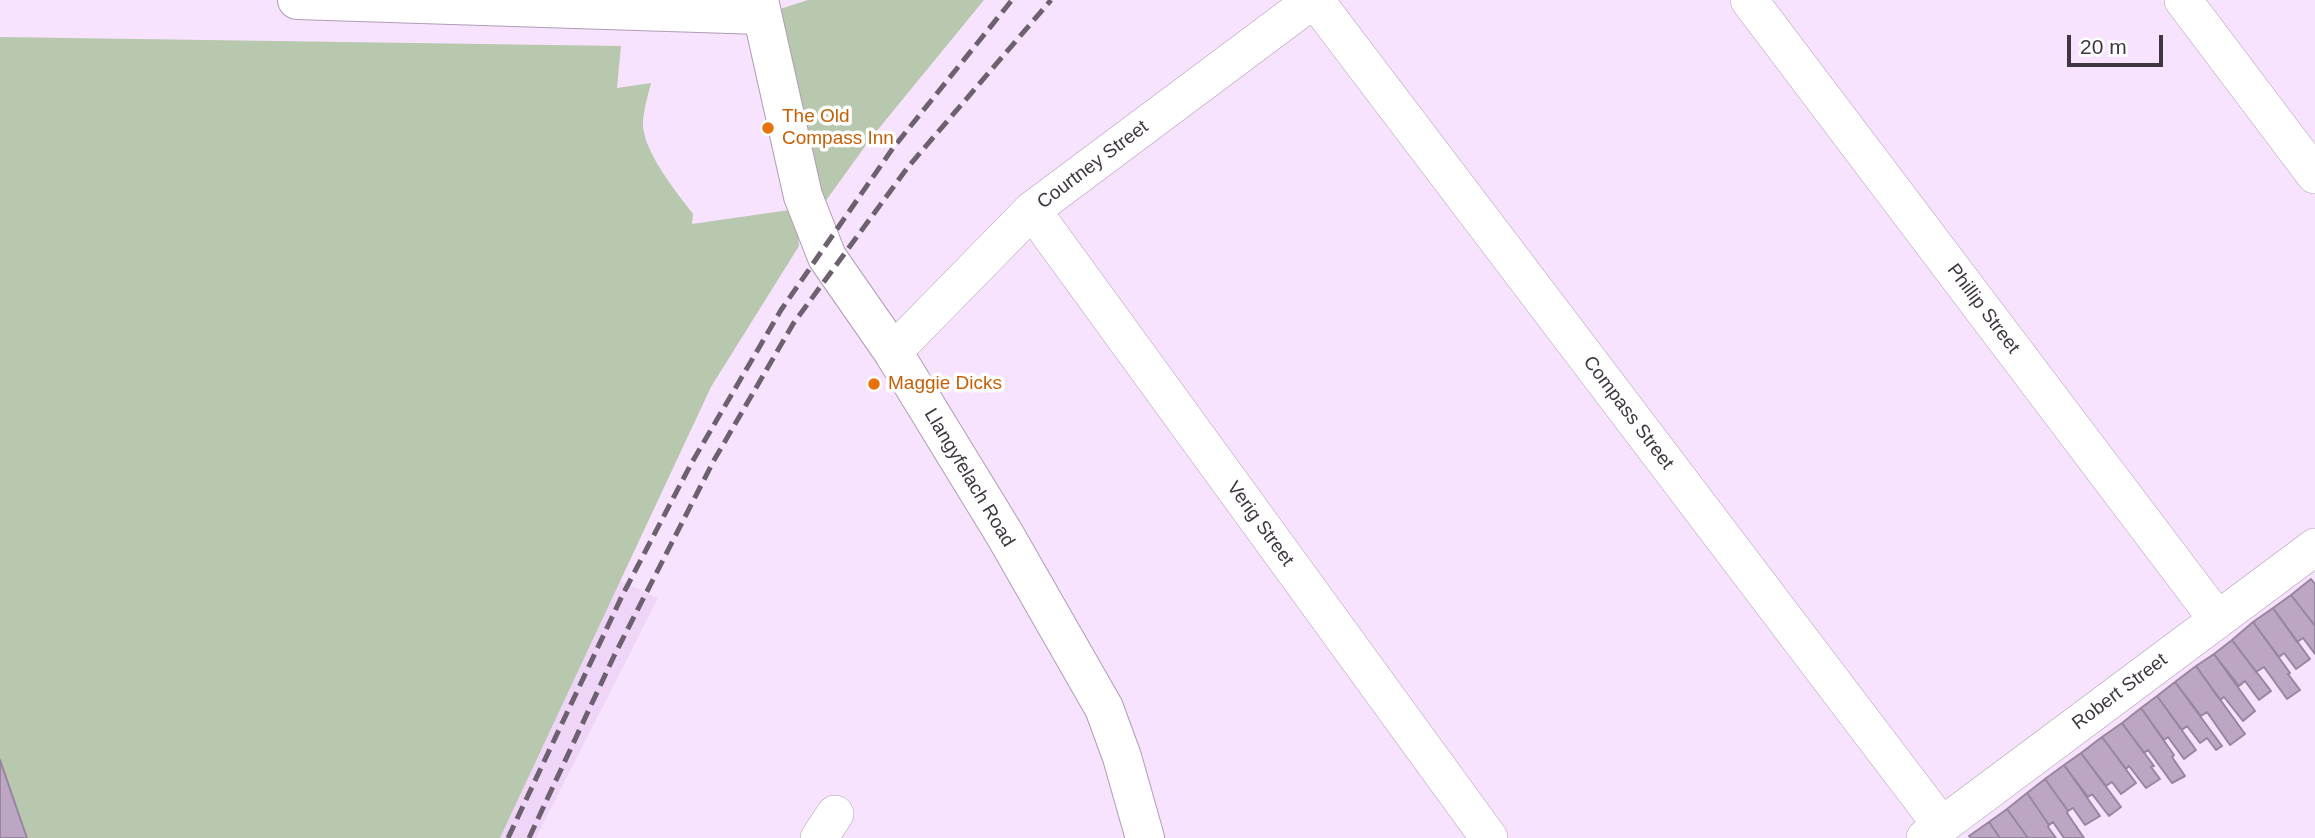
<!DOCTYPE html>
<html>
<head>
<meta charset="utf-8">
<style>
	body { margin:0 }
	#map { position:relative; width:2315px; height:838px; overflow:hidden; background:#f8e3ff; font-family:Helvetica,sans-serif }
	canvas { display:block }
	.scale { position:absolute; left:2067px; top:35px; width:96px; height:32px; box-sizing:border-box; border:4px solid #3e3640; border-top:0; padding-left:9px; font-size:21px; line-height:24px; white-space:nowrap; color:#3e3640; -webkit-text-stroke:5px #fff; paint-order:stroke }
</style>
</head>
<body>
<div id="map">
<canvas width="2315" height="838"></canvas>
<div class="scale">20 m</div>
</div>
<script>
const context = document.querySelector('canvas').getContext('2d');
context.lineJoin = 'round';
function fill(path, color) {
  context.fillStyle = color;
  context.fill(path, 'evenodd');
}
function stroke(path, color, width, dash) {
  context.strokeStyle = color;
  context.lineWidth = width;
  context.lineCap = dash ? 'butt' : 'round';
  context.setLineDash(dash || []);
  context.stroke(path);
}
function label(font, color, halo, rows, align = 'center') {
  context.font = font + ' Helvetica,sans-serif';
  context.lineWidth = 7;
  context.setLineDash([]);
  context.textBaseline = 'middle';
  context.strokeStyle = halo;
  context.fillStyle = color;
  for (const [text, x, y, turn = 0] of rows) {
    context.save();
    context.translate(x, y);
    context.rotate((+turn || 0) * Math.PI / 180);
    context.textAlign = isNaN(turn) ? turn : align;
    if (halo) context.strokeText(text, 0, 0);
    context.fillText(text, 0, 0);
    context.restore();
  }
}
fill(new Path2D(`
	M 620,581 L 658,598 L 536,838 L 500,838 Z`), '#efd6f8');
fill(new Path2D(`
	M 808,0 L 984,0 L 871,138 L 812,220 L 761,15 Z
	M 0,37 L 621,46 L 617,88 L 651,83 C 648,95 644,109 643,121 C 641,149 677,193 693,214 L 692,224 L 796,209 L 799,246 L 711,387 L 500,838 L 27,838 L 0,760 Z`), '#b8c8ae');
const building = new Path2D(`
	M 2311,579 L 2315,584 L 2315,626 L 2291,595 Z
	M 2291,595 L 2315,626 L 2315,654 L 2303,638 L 2297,642 L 2273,608 Z
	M 2273,608 L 2310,659 L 2296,669 L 2284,653 L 2279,657 L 2253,622 Z
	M 2253,622 L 2290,673 L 2288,674 L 2300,690 L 2287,699 L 2264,667 L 2256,672 L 2232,640 Z
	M 2232,640 L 2271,691 L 2259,700 L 2245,681 L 2239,686 L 2214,654 Z
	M 2214,654 L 2255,711 L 2243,721 L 2224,697 L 2220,700 L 2196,666 Z
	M 2196,666 L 2245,734 L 2230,745 L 2207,712 L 2201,716 L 2175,682 Z
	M 2175,682 L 2222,746 L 2216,750 L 2207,738 L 2200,743 L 2187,726 L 2182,730 L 2157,696 Z
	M 2157,696 L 2196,750 L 2184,759 L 2168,737 L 2164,740 L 2141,708 Z
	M 2141,708 L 2174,755 L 2172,757 L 2185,776 L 2172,783 L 2148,750 L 2144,753 L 2122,723 Z
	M 2122,723 L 2154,766 L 2151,767 L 2160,779 L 2146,788 L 2129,766 L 2126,769 L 2102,737 Z
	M 2102,737 L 2136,783 L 2121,794 L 2112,782 L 2106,786 L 2081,753 Z
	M 2081,753 L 2121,807 L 2109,816 L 2092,794 L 2088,797 L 2064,765 Z
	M 0,760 L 27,838 L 0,838 Z
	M 2064,765 L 2100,816 L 2085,825 L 2073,808 L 2068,811 L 2045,779 Z
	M 2045,779 L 2068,811 L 2067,813 L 2084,838 L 2064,838 L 2053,822 L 2049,825 L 2027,793 Z
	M 2027,793 L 2049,825 L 2048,827 L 2056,838 L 2028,838 L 2007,809 Z
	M 2007,809 L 2028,838 L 2000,838 L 1989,822 Z
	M 1989,822 L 2000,838 L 1971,838 L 1969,836 Z`);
fill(building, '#bca6c3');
stroke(building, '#98859f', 2);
const minor = new Path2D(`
	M 1315,0 L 1942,826
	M 1749,0 L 2217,619
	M 2183,0 L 2315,175
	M 1032,210 L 1489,838
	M 893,352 L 1032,210 L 1313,0
	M 819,838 L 835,814
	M 1925,838 L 2315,547`);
const tertiary = new Path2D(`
	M 297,0 L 761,15`);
const secondary = new Path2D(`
	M 759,0 L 803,196 L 827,257 L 893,352 L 1005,535 L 1104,708 L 1122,757 L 1145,838`);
stroke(minor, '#af9cb6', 38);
stroke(tertiary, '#af9cb6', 40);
stroke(secondary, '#af9cb6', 40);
stroke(minor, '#fff', 37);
stroke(tertiary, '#fff', 38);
stroke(secondary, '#fff', 38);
stroke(new Path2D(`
	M 508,838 L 622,596 L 691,464 L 781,310 L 893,148 L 1012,0
	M 529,838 L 614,656 L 713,462 L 793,324 L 908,167 L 1051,0`), '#6d6170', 5, [14, 7]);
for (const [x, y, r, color] of [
	[768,128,7,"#e8710a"],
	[874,384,7,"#e8710a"]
]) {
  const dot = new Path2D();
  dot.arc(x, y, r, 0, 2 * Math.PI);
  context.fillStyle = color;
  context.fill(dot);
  stroke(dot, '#fff', 2.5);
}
label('19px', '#c56008', '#fff', [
	["The Old",782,117],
	["Compass Inn",782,139],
	["Maggie Dicks",888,384]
], 'left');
label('19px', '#3e3640', '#fff', [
	["Courtney Street",1093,165,-37],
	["Phillip Street",1983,309,53],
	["Compass Street",1628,413,53],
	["Llangyfelach Road",969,478,59],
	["Verig Street",1260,524,54],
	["Robert Street",2120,692,-37]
]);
</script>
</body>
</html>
